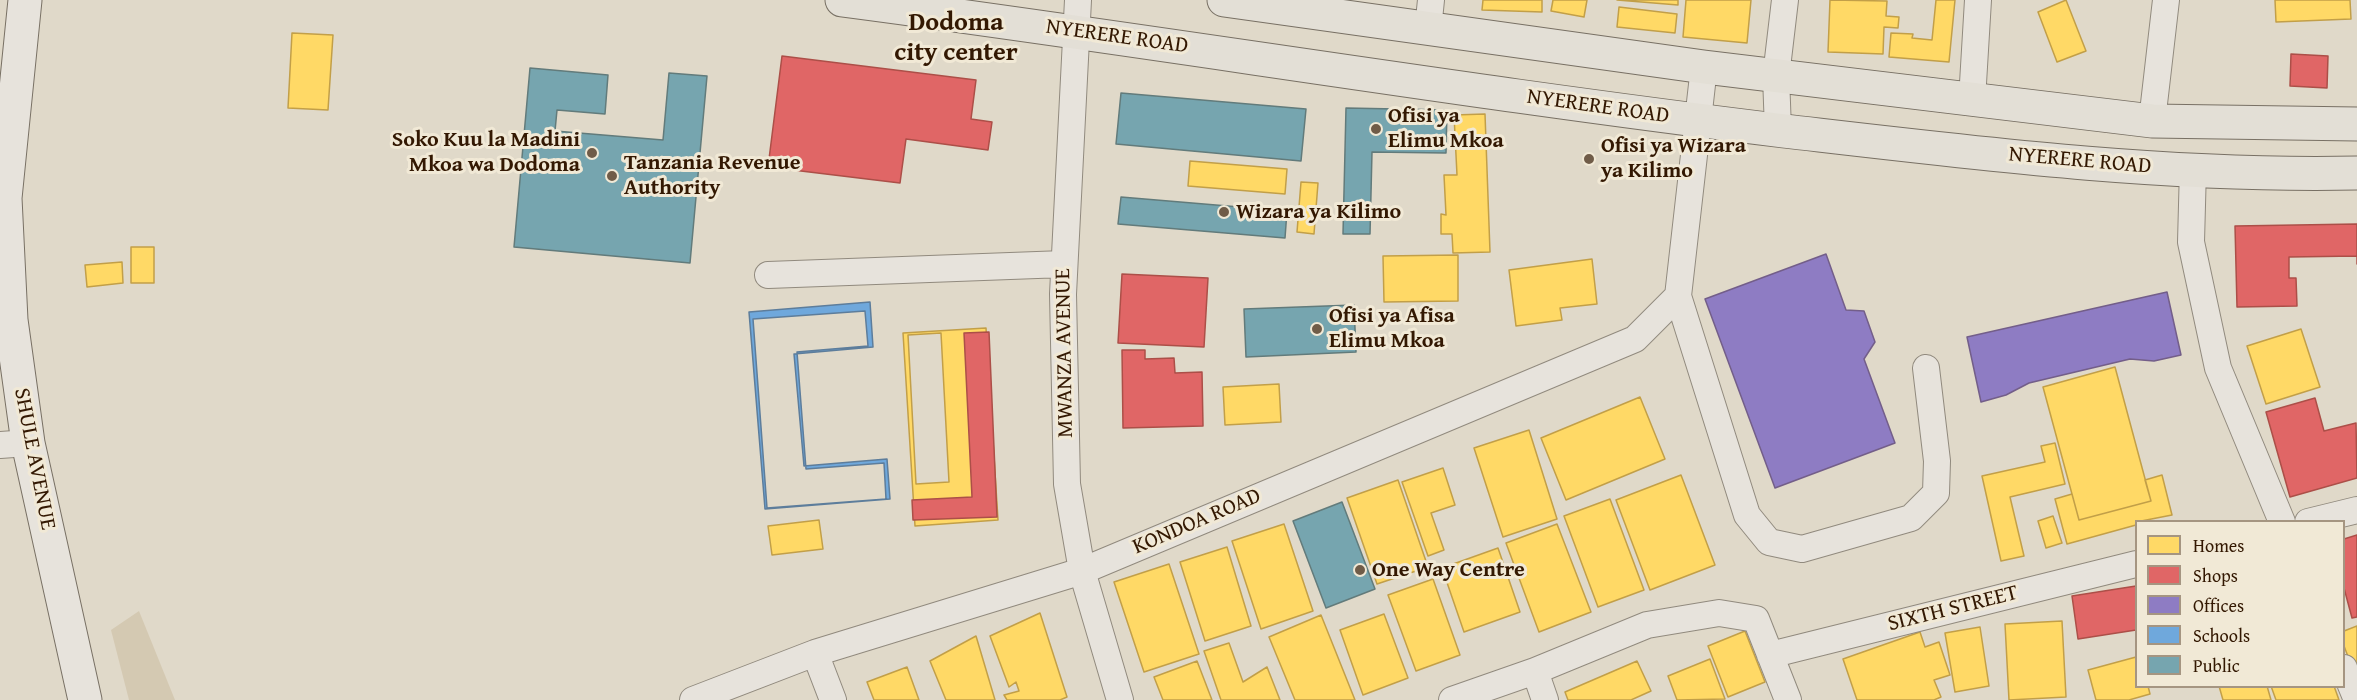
<!DOCTYPE html>
<html>
<head>
<meta charset="utf-8">
<style>
	body { margin:0 }
	#map { position:relative; width:2357px; height:700px; overflow:hidden; background:#e0d9c9; font-family:"Gentium Book Plus",serif }
	canvas { display:block }
	.legend { position:absolute; left:2135px; top:520px; width:210px; height:168px; box-sizing:border-box; background:#f1e9d6; border:2px solid #a59581; margin:0; padding:8px 10px; list-style:none; font-size:18px; color:#331802 }
	.legend li { display:flex; align-items:center; gap:12px; height:30px }
	.legend b { width:30px; border:2px solid #a59581 }
</style>
</head>
<body>
<div id="map">
<canvas width="2357" height="700"></canvas>
<ul class="legend">
<li><b style="height:16px;background:#ffd966"></b>Homes</li>
<li><b style="height:16px;background:#e06666"></b>Shops</li>
<li><b style="height:16px;background:#8e7cc3"></b>Offices</li>
<li><b style="height:16px;background:#6fa8dc"></b>Schools</li>
<li><b style="height:16px;background:#76a5af"></b>Public</li>
</ul>
</div>
<script>
const context = document.querySelector('canvas').getContext('2d');
context.lineJoin = 'round';
function fill(path, color) {
  context.fillStyle = color;
  context.fill(path, 'evenodd');
}
function stroke(path, color, width, dash) {
  context.strokeStyle = color;
  context.lineWidth = width;
  context.lineCap = dash ? 'butt' : 'round';
  context.setLineDash(dash || []);
  context.stroke(path);
}
function label(font, color, halo, rows, align = 'center') {
  context.font = font + ' "Gentium Book Plus",serif';
  context.lineWidth = 6;
  context.setLineDash([]);
  context.textBaseline = 'middle';
  context.strokeStyle = halo;
  context.fillStyle = color;
  for (const [text, x, y, turn = 0] of rows) {
    context.save();
    context.translate(x, y);
    context.rotate((+turn || 0) * Math.PI / 180);
    context.textAlign = isNaN(turn) ? turn : align;
    if (halo) context.strokeText(text, 0, 0);
    context.fillText(text, 0, 0);
    context.restore();
  }
}
fill(new Path2D(`
	M 139,611 L 175,700 L 129,700 L 111,630 Z`), '#d4c9b2');
const homes = new Path2D(`
	M 1483,0 L 1542,0 L 1542,12 L 1482,10 Z
	M 1553,0 L 1587,0 L 1584,17 L 1551,11 Z
	M 1617,0 L 1678,0 L 1678,5 Z
	M 1686,0 L 1751,0 L 1747,43 L 1683,37 Z
	M 1830,0 L 1887,1 L 1886,16 L 1899,17 L 1898,28 L 1884,27 L 1883,54 L 1828,52 Z
	M 1936,0 L 1955,0 L 1949,62 L 1889,57 L 1891,33 L 1913,34 L 1912,38 L 1932,40 Z
	M 2066,0 L 2086,51 L 2057,62 L 2038,12 Z
	M 2275,0 L 2350,0 L 2351,19 L 2276,22 Z
	M 1619,7 L 1677,14 L 1675,33 L 1617,27 Z
	M 292,33 L 333,35 L 328,110 L 288,108 Z
	M 1485,114 L 1490,252 L 1453,253 L 1452,234 L 1441,234 L 1441,214 L 1446,215 L 1444,175 L 1457,175 L 1454,115 Z
	M 1190,161 L 1287,169 L 1285,194 L 1188,186 Z
	M 1301,182 L 1318,183 L 1314,234 L 1297,232 Z
	M 131,247 L 154,247 L 154,283 L 131,283 Z
	M 1458,255 L 1458,301 L 1384,302 L 1383,256 Z
	M 1592,259 L 1597,304 L 1560,308 L 1562,320 L 1516,326 L 1509,270 Z
	M 122,262 L 123,283 L 87,287 L 85,265 Z
	M 986,328 L 998,520 L 915,526 L 903,333 Z
	M 2301,329 L 2320,387 L 2266,404 L 2247,346 Z
	M 941,333 L 949,482 L 916,484 L 908,335 Z
	M 2115,367 L 2151,501 L 2079,520 L 2043,387 Z
	M 1279,384 L 1281,422 L 1225,425 L 1223,387 Z
	M 1640,397 L 1665,459 L 1566,500 L 1541,438 Z
	M 1529,430 L 1557,519 L 1503,537 L 1474,448 Z
	M 2055,443 L 2065,484 L 2010,497 L 2024,556 L 2001,561 L 1982,476 L 2045,462 L 2041,446 Z
	M 1443,468 L 1455,505 L 1431,513 L 1444,550 L 1428,556 L 1402,482 Z
	M 1681,475 L 1715,565 L 1650,590 L 1616,500 Z
	M 2162,475 L 2172,515 L 2136,522 L 2136,525 L 2067,544 L 2055,499 L 2072,494 L 2079,520 L 2151,501 L 2145,480 Z
	M 1398,480 L 1428,567 L 1377,584 L 1347,498 Z
	M 1610,499 L 1644,590 L 1598,607 L 1564,516 Z
	M 2053,516 L 2062,543 L 2046,548 L 2038,521 Z
	M 819,520 L 823,549 L 772,555 L 768,526 Z
	M 1284,524 L 1313,611 L 1261,629 L 1232,541 Z
	M 1557,524 L 1591,612 L 1539,632 L 1506,543 Z
	M 1227,547 L 1251,626 L 1205,641 L 1180,562 Z
	M 1498,548 L 1520,612 L 1464,632 L 1442,568 Z
	M 1169,564 L 1199,654 L 1144,672 L 1114,582 Z
	M 1433,579 L 1460,655 L 1416,671 L 1388,595 Z
	M 1040,613 L 1067,697 L 1060,700 L 1007,700 L 1004,695 L 1019,691 L 1016,682 L 1009,687 L 990,636 Z
	M 1384,614 L 1408,678 L 1363,695 L 1340,630 Z
	M 1321,615 L 1355,700 L 1295,700 L 1269,637 Z
	M 2062,621 L 2066,697 L 2009,700 L 2005,624 Z
	M 2357,626 L 2357,680 L 2344,646 L 2344,631 Z
	M 1980,627 L 1989,686 L 1955,692 L 1945,633 Z
	M 1745,631 L 1765,682 L 1728,697 L 1708,646 Z
	M 1920,632 L 1925,647 L 1939,642 L 1950,675 L 1934,680 L 1941,697 L 1934,700 L 1857,700 L 1843,659 Z
	M 976,636 L 995,700 L 946,700 L 930,661 Z
	M 1229,643 L 1243,682 L 1267,667 L 1280,700 L 1221,700 L 1204,651 Z
	M 2136,657 L 2136,686 L 2148,686 L 2150,694 L 2129,700 L 2096,700 L 2088,670 Z
	M 1710,659 L 1725,699 L 1677,700 L 1668,676 Z
	M 1197,661 L 1212,700 L 1163,700 L 1154,677 Z
	M 1637,661 L 1651,691 L 1631,700 L 1568,700 L 1565,692 Z
	M 907,667 L 919,700 L 874,700 L 867,682 Z
	M 2219,686 L 2267,686 L 2271,700 L 2223,700 Z
	M 2271,686 L 2334,686 L 2339,700 L 2276,700 Z`);
fill(homes, '#ffd966');
stroke(homes, '#c29f48', 1.5);
const shops = new Path2D(`
	M 2291,54 L 2328,56 L 2327,88 L 2290,86 Z
	M 782,56 L 976,80 L 971,119 L 992,122 L 988,150 L 906,139 L 900,183 L 768,167 Z
	M 2357,224 L 2357,264 L 2357,256 L 2289,257 L 2289,278 L 2296,278 L 2297,306 L 2237,307 L 2235,226 Z
	M 1122,274 L 1208,278 L 1204,347 L 1118,343 Z
	M 989,332 L 997,517 L 913,520 L 912,500 L 972,497 L 964,333 Z
	M 1122,350 L 1145,350 L 1145,359 L 1174,358 L 1175,373 L 1202,372 L 1203,426 L 1123,428 Z
	M 2315,398 L 2324,431 L 2356,423 L 2357,478 L 2290,497 L 2266,412 Z
	M 2357,535 L 2357,617 L 2352,618 L 2344,588 L 2344,539 Z
	M 2136,586 L 2136,630 L 2078,639 L 2072,596 Z`);
fill(shops, '#e06666');
stroke(shops, '#ac4f48', 1.5);
const offices = new Path2D(`
	M 1826,254 L 1846,310 L 1864,311 L 1875,342 L 1864,359 L 1895,443 L 1775,488 L 1705,299 Z
	M 2167,292 L 2181,355 L 2154,361 L 2130,359 L 2029,383 L 2006,395 L 1981,402 L 1967,337 Z`);
fill(offices, '#8e7cc3');
stroke(offices, '#735e89', 1.5);
const schools = new Path2D(`
	M 870,302 L 873,347 L 794,354 L 804,466 L 887,459 L 890,499 L 765,509 L 749,312 Z
	M 865,311 L 868,346 L 797,352 L 806,469 L 884,463 L 886,499 L 767,508 L 753,319 Z`);
fill(schools, '#6fa8dc');
stroke(schools, '#5d7d9b', 1.5);
const public = new Path2D(`
	M 530,68 L 608,75 L 605,114 L 557,110 L 555,131 L 663,140 L 669,73 L 707,76 L 690,263 L 514,247 Z
	M 1121,93 L 1306,109 L 1301,161 L 1116,144 Z
	M 1346,108 L 1447,110 L 1446,153 L 1372,152 L 1370,234 L 1343,234 Z
	M 1121,197 L 1287,211 L 1285,238 L 1118,224 Z
	M 1354,305 L 1356,352 L 1246,357 L 1244,309 Z
	M 1342,502 L 1375,589 L 1326,608 L 1293,521 Z`);
fill(public, '#76a5af');
stroke(public, '#627b7b', 1.5);
const minor = new Path2D(`
	M 1078,0 L 1063,294 L 1067,484 L 1082,571 L 1120,700
	M 1428,29 L 1431,0
	M 1704,67 L 1678,296 L 1747,515 L 1769,542 L 1802,549 L 1911,518 L 1936,493 L 1937,461 L 1926,368
	M 1972,100 L 1978,0
	M 2152,121 L 2166,0
	M 1778,130 L 1776,76 L 1785,0
	M 2193,168 L 2191,242 L 2218,368 L 2282,522
	M 768,275 L 1064,264
	M 0,445 L 28,443
	M 2308,522 L 2357,510
	M 815,653 L 833,700
	M 1770,655 L 2136,564
	M 2344,668 L 2357,700
	M 1535,671 L 1545,700
	M 693,700 L 815,653 L 1082,571 L 1635,339 L 1678,296
	M 1452,700 L 1535,671 L 1647,625 L 1719,613 L 1756,619 L 1788,700`);
const secondary = new Path2D(`
	M 25,0 L 5,198 L 11,320 L 28,443 L 85,700`);
const trunk = new Path2D(`
	M 842,0 C 1156,41 1469,93 1784,131 C 1974,153 2165,177 2357,173
	M 1224,0 L 1704,67 L 2152,121 L 2357,124`);
stroke(minor, '#918a7e', 28);
stroke(secondary, '#787064', 35);
stroke(trunk, '#787064', 35);
stroke(minor, '#e7e3dc', 26);
stroke(secondary, '#e7e3dc', 33);
stroke(trunk, '#e3dfd6', 33);
for (const [x, y, r, color] of [
	[1376,129,6,"#705c48"],
	[592,153,6,"#705c48"],
	[1589,159,6,"#705c48"],
	[612,176,6,"#705c48"],
	[1224,212,6,"#705c48"],
	[1317,329,6,"#705c48"],
	[1360,570,6,"#705c48"]
]) {
  const dot = new Path2D();
  dot.arc(x, y, r, 0, 2 * Math.PI);
  context.fillStyle = color;
  context.fill(dot);
  stroke(dot, '#f1e9d6', 2);
}
label('22px', '#331802', '#f1e9d6', [
	["NYERERE ROAD",1117,37,8],
	["NYERERE ROAD",1598,107,8],
	["NYERERE ROAD",2080,161,5],
	["MWANZA AVENUE",1065,353,-91],
	["SHULE AVENUE",34,459,79],
	["KONDOA ROAD",1197,522,-23],
	["SIXTH STREET",1953,609,-14]
]);
label('bold 22px', '#331802', '#f1e9d6', [
	["Ofisi ya",1388,116],
	["Elimu Mkoa",1388,141],
	["Soko Kuu la Madini",580,140,"right"],
	["Mkoa wa Dodoma",580,165,"right"],
	["Ofisi ya Wizara",1601,146],
	["ya Kilimo",1601,171],
	["Tanzania Revenue",624,163],
	["Authority",624,188],
	["Wizara ya Kilimo",1236,212],
	["Ofisi ya Afisa",1329,316],
	["Elimu Mkoa",1329,341],
	["One Way Centre",1372,570]
], 'left');
label('bold 26px', '#331802', '#f1e9d6', [
	["Dodoma",956,23],
	["city center",956,53]
]);
</script>
</body>
</html>
